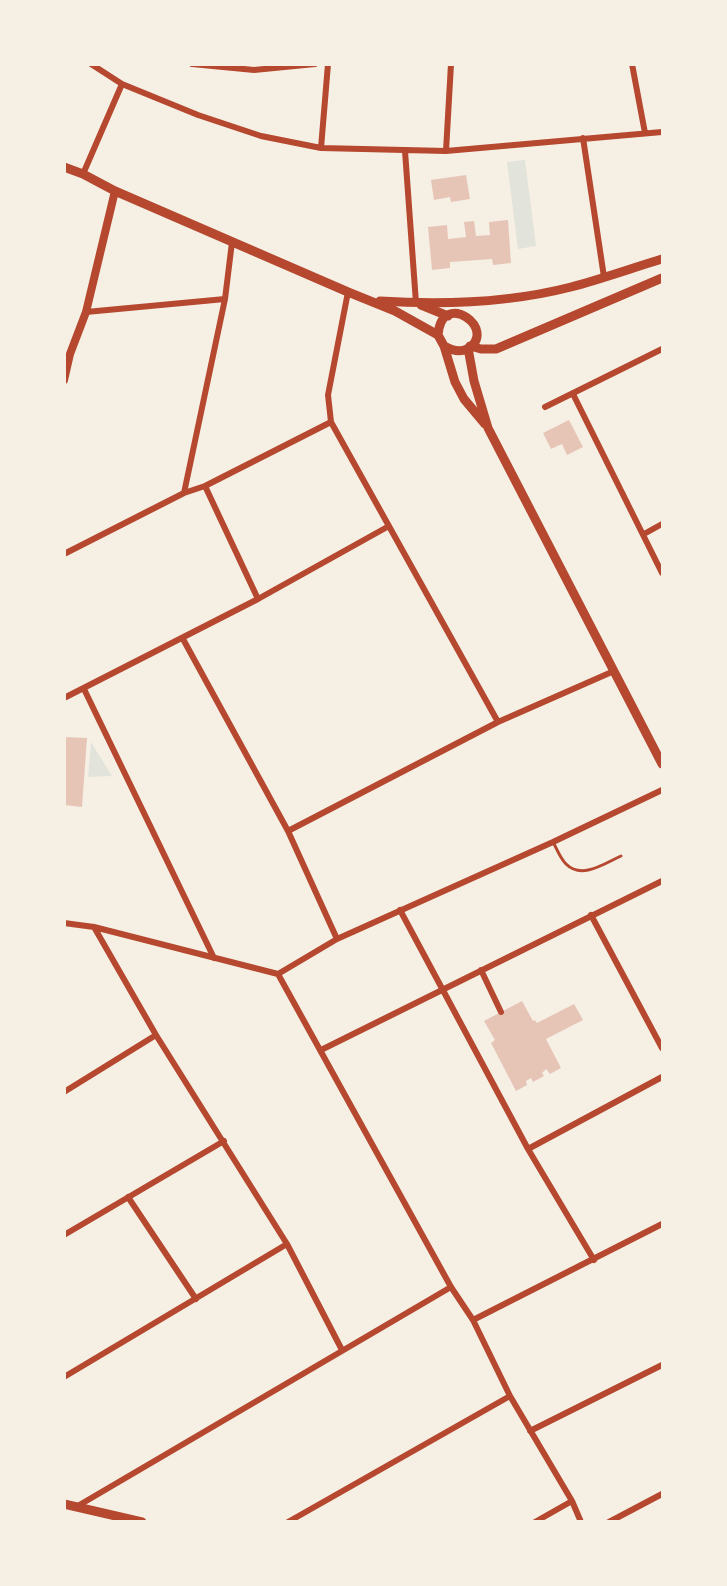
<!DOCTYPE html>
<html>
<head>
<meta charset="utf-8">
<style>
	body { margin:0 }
	#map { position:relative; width:727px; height:1586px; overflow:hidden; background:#f6efe4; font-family:"Asap Condensed",sans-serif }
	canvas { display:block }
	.frame { position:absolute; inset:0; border:66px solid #f6efe4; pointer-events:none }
</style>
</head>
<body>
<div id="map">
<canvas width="727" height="1586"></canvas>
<div class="frame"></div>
</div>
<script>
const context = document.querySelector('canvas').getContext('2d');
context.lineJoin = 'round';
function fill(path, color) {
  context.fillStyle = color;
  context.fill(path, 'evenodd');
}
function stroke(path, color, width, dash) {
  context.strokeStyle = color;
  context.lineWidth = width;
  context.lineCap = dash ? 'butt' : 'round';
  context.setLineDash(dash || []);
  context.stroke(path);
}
fill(new Path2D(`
	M 525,160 L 536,246 L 518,249 L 507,162 Z
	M 91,742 L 112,776 L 88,777 Z`), '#e2e4dc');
fill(new Path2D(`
	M 466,175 L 470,199 L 451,202 L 450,197 L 434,200 L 431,180 Z
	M 508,220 L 511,263 L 493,265 L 492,259 L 450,262 L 450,268 L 432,270 L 428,227 L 447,225 L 448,239 L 466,237 L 464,222 L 474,221 L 476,236 L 490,235 L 489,222 Z
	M 569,420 L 583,447 L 567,455 L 562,444 L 551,449 L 543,433 Z
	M 64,737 L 87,738 L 82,807 L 64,805 Z
	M 522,1001 L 533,1021 L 535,1020 L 537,1023 L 574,1004 L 583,1020 L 546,1039 L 561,1068 L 550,1074 L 546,1069 L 542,1073 L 544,1076 L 533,1082 L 531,1078 L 526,1081 L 527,1085 L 516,1091 L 491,1043 L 495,1040 L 484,1021 Z`), '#e6c5b7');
stroke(new Path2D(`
	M 553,842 C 557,849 560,858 566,864 C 582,880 605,863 621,856`), '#b5482f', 3);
stroke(new Path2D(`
	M 91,64 L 122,84 L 198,115 L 261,136 L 321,148 L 446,151 L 662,132
	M 192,64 L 254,70 L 315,64
	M 632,64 L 645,133
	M 583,138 L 604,277
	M 321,148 L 328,64
	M 405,151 L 416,303
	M 446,151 L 451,64
	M 83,174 L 122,84
	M 348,292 L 328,395 L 331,422 L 498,722
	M 86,312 L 225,299
	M 573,394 L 662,573
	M 545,407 L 662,349
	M 205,486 L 258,599
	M 184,493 L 225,299 L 232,242
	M 644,534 L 662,524
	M 64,554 L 184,493 L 205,486 L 331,422
	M 183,639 L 288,831 L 337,939
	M 84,689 L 214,958
	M 64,698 L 258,599 L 389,526
	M 288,831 L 498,722 L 614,671
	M 400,910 L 528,1149 L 594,1260
	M 591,915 L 662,1048
	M 64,923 L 94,927 L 278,974 L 451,1287 L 473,1320 L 510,1396 L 572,1501 L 581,1522
	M 94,927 L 156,1035 L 287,1244 L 342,1350
	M 481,970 L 501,1012
	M 278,974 L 337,939 L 553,842 L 662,790
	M 321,1050 L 662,881
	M 64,1092 L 156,1035
	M 528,1149 L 662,1077
	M 128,1197 L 196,1299
	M 64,1235 L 224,1141
	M 473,1320 L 662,1224
	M 64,1377 L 287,1244
	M 530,1431 L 662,1365
	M 76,1507 L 451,1287
	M 288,1522 L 510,1396
	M 535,1522 L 572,1501
	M 609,1522 L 662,1494`), '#b5482f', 6);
stroke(new Path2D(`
	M 64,380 L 70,354 L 86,312 L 115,191`), '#b5482f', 8);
stroke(new Path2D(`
	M 64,167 L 83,174 L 115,191 L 348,292 L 395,311 L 438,335
	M 380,301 C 443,305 509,303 571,287 C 602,279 632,268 662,259
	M 421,305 L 448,316
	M 444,346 C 451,350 459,353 467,349 C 500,331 442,287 438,335 L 444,346 L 455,382 L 464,399 L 485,424
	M 470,346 L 481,349 L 496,349 L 662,278
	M 468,348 L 474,381 L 488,428 L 662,764
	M 64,1504 L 142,1522`), '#b5482f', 9);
</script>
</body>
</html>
